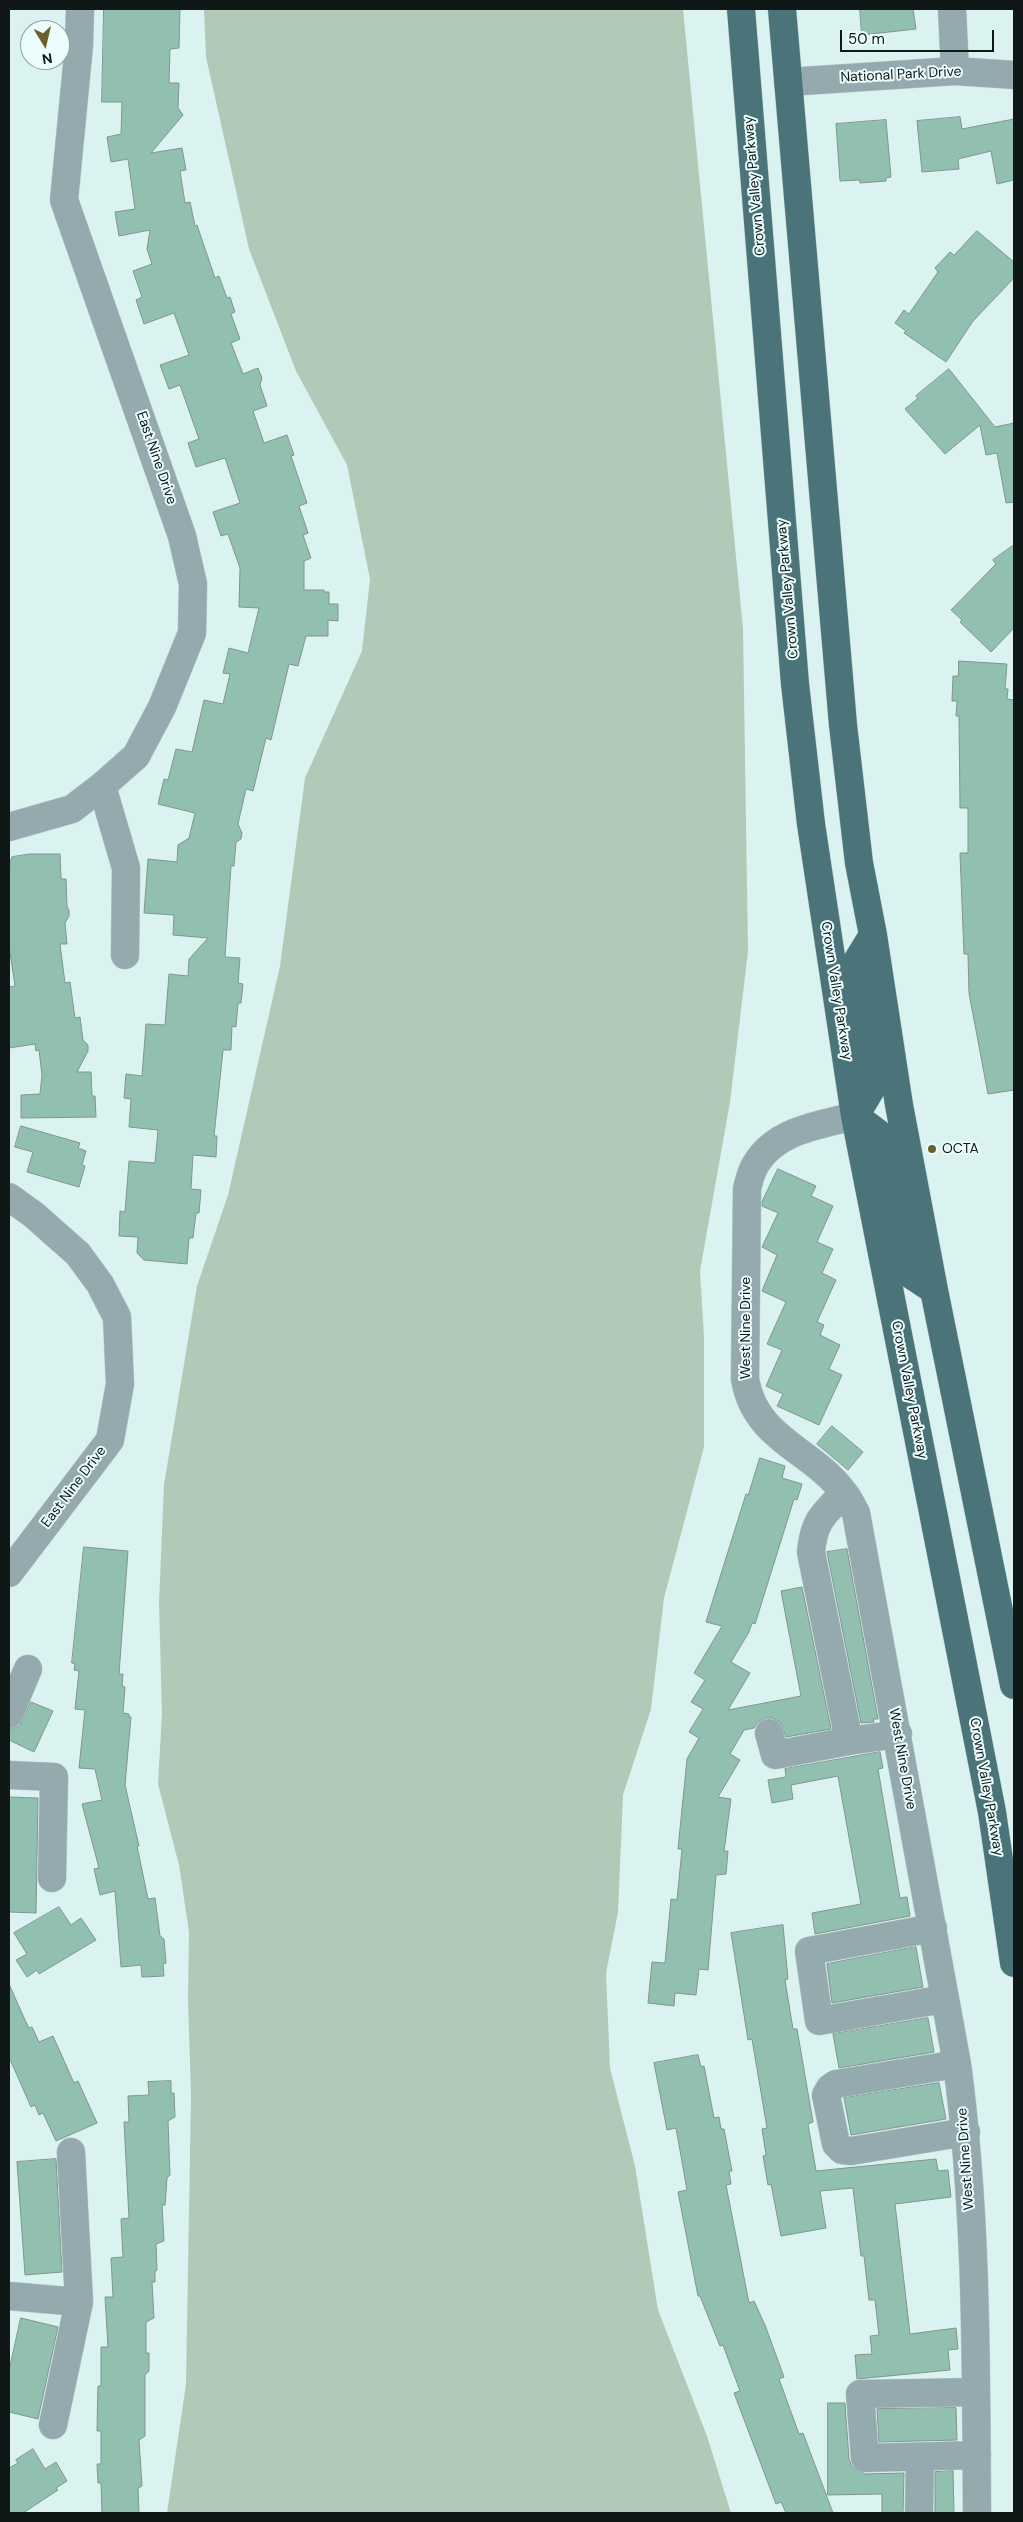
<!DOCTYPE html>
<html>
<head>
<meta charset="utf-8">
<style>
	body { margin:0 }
	#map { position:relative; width:1023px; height:2522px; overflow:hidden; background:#daf2f0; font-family:"DM Sans",sans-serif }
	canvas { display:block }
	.frame { position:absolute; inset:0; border:10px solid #0f1717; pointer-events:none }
	.north { position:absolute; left:20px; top:20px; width:50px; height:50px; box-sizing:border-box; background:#ebfefd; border:1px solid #93a2a1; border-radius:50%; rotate:171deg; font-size:14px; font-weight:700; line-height:20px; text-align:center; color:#0f1717 }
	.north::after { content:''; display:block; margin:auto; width:18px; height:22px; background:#6b612e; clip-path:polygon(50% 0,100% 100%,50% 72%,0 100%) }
	.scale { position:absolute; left:840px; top:30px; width:154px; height:22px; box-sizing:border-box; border:2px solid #0f1717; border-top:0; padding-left:6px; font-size:15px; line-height:18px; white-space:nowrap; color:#0f1717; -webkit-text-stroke:4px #ebfefd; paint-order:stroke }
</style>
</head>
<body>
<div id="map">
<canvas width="1023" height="2522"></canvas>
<div class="frame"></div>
<div class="north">N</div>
<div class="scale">50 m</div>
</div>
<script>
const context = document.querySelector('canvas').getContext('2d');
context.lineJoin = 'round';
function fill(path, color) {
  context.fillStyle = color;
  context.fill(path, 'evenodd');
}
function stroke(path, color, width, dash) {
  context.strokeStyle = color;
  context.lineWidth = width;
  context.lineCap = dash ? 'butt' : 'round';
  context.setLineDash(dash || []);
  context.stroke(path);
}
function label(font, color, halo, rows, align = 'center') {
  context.font = font + ' "DM Sans",sans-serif';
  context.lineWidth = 4;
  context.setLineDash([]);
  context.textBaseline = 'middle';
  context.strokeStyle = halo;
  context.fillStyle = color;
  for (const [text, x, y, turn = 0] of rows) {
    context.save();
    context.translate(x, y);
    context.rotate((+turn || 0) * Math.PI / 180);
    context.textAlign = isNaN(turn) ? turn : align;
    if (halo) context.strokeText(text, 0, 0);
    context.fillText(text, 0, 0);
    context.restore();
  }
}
fill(new Path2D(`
	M 204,9 L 683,9 L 743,629 L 748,951 L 730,1102 L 700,1271 L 704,1337 L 704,1447 L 664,1598 L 651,1709 L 623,1795 L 618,1912 L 606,1973 L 610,2068 L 635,2166 L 658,2310 L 707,2436 L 731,2513 L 167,2513 L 186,2384 L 191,2096 L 188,1999 L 189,1932 L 179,1865 L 158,1784 L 162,1713 L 159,1602 L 164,1485 L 197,1286 L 228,1195 L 280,966 L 305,778 L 362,651 L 370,579 L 347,465 L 296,371 L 249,249 L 206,57 Z`), '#b2c9b8');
const building = new Path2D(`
	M 104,9 L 180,9 L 179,48 L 170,49 L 169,83 L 179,83 L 178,108 L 183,115 L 151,153 L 182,148 L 186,170 L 180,171 L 185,203 L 190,202 L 195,226 L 197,225 L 215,278 L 219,276 L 227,298 L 230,297 L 235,312 L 231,314 L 240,339 L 231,343 L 243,374 L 258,368 L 262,378 L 260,385 L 267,406 L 253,411 L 264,443 L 287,435 L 294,455 L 291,456 L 307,503 L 299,506 L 308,533 L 303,535 L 311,558 L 304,561 L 304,590 L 324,590 L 324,592 L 329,592 L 329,604 L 338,604 L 338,621 L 328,620 L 328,636 L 306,636 L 298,666 L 289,664 L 271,740 L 266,738 L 253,791 L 246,789 L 238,824 L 242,833 L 241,839 L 236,842 L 234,866 L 231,866 L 225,957 L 240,958 L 238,983 L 243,984 L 241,1003 L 238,1003 L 236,1027 L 232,1026 L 231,1050 L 223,1050 L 214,1136 L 217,1136 L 216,1157 L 193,1155 L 191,1189 L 201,1190 L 199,1213 L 196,1213 L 193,1238 L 189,1238 L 187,1264 L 144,1260 L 137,1253 L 138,1237 L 119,1236 L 120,1211 L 125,1212 L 129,1161 L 155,1163 L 158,1130 L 129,1127 L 131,1099 L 124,1098 L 126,1074 L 142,1076 L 146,1024 L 165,1025 L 169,974 L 188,976 L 189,959 L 208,938 L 173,935 L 174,915 L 144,913 L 148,859 L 177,862 L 178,845 L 189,838 L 195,813 L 158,804 L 164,779 L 168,780 L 176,749 L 192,752 L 204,700 L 223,704 L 230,674 L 223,673 L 229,648 L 248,653 L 259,608 L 239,607 L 240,568 L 228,534 L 221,536 L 213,512 L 240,503 L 225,458 L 196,467 L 188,443 L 199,439 L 180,385 L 169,389 L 160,365 L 189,355 L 174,313 L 144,324 L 136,300 L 142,297 L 133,271 L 152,264 L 147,249 L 150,230 L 119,236 L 115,212 L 135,209 L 128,159 L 111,162 L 107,137 L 121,134 L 122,102 L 102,102 Z
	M 860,9 L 913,9 L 916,29 L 862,35 Z
	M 960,117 L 962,129 L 1014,119 L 1014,180 L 997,184 L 991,151 L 958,159 L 959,169 L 922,172 L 917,121 Z
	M 886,120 L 891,177 L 886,178 L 886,181 L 860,183 L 860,180 L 840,181 L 836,124 Z
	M 977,231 L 1014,262 L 1014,278 L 973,321 L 946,362 L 904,333 L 906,331 L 895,323 L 904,310 L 909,314 L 938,272 L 935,268 L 950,252 L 954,255 Z
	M 949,369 L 995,427 L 1014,423 L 1014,502 L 1006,503 L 997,453 L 986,455 L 980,425 L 945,454 L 905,409 L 918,398 L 916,396 Z
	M 1014,545 L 1014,628 L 991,652 L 960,622 L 962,620 L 951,610 L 996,564 L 993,560 Z
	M 959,661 L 1007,664 L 1005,689 L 1008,689 L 1007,699 L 1014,700 L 1014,1090 L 988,1094 L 969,993 L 968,954 L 964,954 L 960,853 L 968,853 L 968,808 L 960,808 L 959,716 L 956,716 L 957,701 L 952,701 L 953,676 L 958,676 Z
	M 30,854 L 60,854 L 61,879 L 66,879 L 67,907 L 69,910 L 69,916 L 65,923 L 67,944 L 60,944 L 65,983 L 70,982 L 75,1018 L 80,1017 L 83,1040 L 88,1045 L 88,1051 L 77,1072 L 91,1072 L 92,1096 L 95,1096 L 96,1117 L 21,1118 L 21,1095 L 40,1094 L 42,1075 L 39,1050 L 36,1051 L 35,1044 L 9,1048 L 9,987 L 15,986 L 9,946 L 9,879 L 10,862 L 12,857 Z
	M 21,1126 L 80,1143 L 78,1148 L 86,1151 L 82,1165 L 85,1166 L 79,1187 L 27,1172 L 33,1152 L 15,1147 Z
	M 778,1169 L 816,1186 L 811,1196 L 833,1206 L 817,1242 L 833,1249 L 822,1273 L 836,1280 L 817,1322 L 824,1325 L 820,1335 L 840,1345 L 829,1369 L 842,1375 L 819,1425 L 777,1406 L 783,1394 L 766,1386 L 782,1350 L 767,1344 L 786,1302 L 762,1291 L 777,1255 L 762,1247 L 778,1213 L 762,1206 L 762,1202 Z
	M 832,1426 L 863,1452 L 848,1470 L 817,1444 Z
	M 760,1458 L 785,1466 L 782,1478 L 802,1484 L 797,1500 L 794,1499 L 755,1624 L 752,1623 L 749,1632 L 731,1662 L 750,1673 L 728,1710 L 801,1696 L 781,1591 L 802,1587 L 831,1729 L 786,1737 L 780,1722 L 772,1718 L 765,1718 L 758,1722 L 754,1728 L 744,1730 L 730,1754 L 740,1760 L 718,1797 L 731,1799 L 724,1851 L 728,1851 L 726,1874 L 716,1875 L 708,1970 L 699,1969 L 696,1995 L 675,1993 L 674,2006 L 648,2003 L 652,1962 L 665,1963 L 671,1899 L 677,1900 L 682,1849 L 678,1849 L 687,1759 L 699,1738 L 689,1732 L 703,1709 L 691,1702 L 705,1680 L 694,1673 L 722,1626 L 706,1622 L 746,1494 L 748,1495 Z
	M 84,1547 L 128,1551 L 119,1674 L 123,1674 L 122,1686 L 125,1687 L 123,1713 L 129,1714 L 129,1717 L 131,1717 L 125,1785 L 139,1846 L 137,1846 L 148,1899 L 155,1898 L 160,1936 L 164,1939 L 166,1963 L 163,1964 L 164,1976 L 142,1977 L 141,1965 L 121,1967 L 115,1891 L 100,1895 L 94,1869 L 99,1868 L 82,1804 L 102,1800 L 95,1769 L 79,1768 L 85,1710 L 75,1709 L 79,1671 L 74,1670 L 75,1664 L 72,1663 Z
	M 847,1549 L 878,1719 L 873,1719 L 874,1722 L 861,1723 L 827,1552 Z
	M 31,1702 L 53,1711 L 34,1752 L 9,1740 L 9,1729 L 19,1726 Z
	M 880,1752 L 883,1768 L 878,1769 L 900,1898 L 907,1897 L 910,1916 L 815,1934 L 812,1913 L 861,1904 L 838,1776 L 791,1785 L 793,1799 L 772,1803 L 768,1780 L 786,1777 L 785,1769 Z
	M 9,1797 L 38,1798 L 36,1913 L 9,1912 Z
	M 59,1907 L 71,1925 L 81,1918 L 96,1940 L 39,1974 L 37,1970 L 27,1977 L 16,1960 L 27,1954 L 14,1933 Z
	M 783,1925 L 788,1979 L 785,1980 L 793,2029 L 797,2029 L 813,2122 L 808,2124 L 816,2171 L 936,2159 L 938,2171 L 948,2170 L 951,2197 L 895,2204 L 910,2334 L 956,2328 L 958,2349 L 948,2350 L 950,2370 L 857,2379 L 855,2355 L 872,2354 L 870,2336 L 879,2335 L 875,2300 L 869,2300 L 864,2256 L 861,2256 L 853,2188 L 820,2191 L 826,2228 L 781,2236 L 771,2184 L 768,2185 L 763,2156 L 766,2155 L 762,2129 L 767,2128 L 752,2039 L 748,2040 L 731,1933 Z
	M 916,1947 L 923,1987 L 832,2003 L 827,1964 Z
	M 9,1984 L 25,2020 L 29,2028 L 32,2027 L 39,2042 L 53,2036 L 74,2083 L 78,2081 L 97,2123 L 56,2141 L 43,2113 L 39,2115 L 35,2105 L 31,2107 L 9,2057 Z
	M 928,2018 L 934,2052 L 839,2068 L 833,2034 Z
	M 698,2055 L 701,2067 L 704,2066 L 714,2118 L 719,2117 L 721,2129 L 724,2129 L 732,2171 L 729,2171 L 731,2184 L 726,2185 L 749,2303 L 754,2301 L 765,2325 L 784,2377 L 779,2379 L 799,2434 L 803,2433 L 833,2513 L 786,2513 L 781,2502 L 776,2504 L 734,2393 L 740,2391 L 723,2345 L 720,2346 L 700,2296 L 698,2296 L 678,2192 L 687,2190 L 676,2128 L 667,2130 L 654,2063 Z
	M 171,2081 L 171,2093 L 174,2093 L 175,2117 L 168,2121 L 170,2175 L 167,2178 L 165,2205 L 162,2205 L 164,2241 L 156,2244 L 157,2270 L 155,2271 L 155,2282 L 152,2282 L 154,2318 L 146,2322 L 146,2353 L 149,2353 L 149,2371 L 145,2375 L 145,2436 L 139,2440 L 142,2486 L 138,2488 L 139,2513 L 102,2513 L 101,2483 L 98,2483 L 97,2464 L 101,2464 L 101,2431 L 97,2431 L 98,2386 L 101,2386 L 101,2347 L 108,2347 L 105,2297 L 113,2297 L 111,2258 L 123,2257 L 121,2219 L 129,2218 L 124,2122 L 129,2122 L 128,2096 L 149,2095 L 148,2082 Z
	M 939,2083 L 946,2119 L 851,2135 L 844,2098 Z
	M 56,2159 L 62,2272 L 25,2275 L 17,2162 Z
	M 21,2318 L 58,2327 L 38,2419 L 9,2412 L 9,2371 Z
	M 828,2403 L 845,2403 L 849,2459 L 852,2467 L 865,2474 L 904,2473 L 903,2513 L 882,2513 L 882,2494 L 828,2495 Z
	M 956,2408 L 957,2440 L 879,2442 L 877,2409 Z
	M 33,2449 L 45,2469 L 56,2462 L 67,2481 L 56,2488 L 58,2490 L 23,2513 L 9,2513 L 9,2468 L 18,2463 L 16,2460 Z
	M 953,2471 L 954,2513 L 935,2513 L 935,2472 Z`);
fill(building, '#91c0b0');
stroke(building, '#80958e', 1);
const minor = new Path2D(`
	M 952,9 L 955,71
	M 788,82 L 955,71 L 1014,75
	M 102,786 L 126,868 L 125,955
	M 9,827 L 72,809 L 102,786 L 136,756 L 162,707 L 192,633 L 193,584 L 182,536 L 64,200 L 79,45 L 80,9
	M 855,1116 C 820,1125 776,1130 756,1164 C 751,1171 749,1181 747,1189 L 745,1379 C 755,1440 812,1449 844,1493 C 849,1499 852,1506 856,1513 L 957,2064 C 977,2212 976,2363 977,2513
	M 9,1197 L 34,1215 L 78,1254 L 100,1284 L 117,1317 L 120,1384 L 110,1440 L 9,1573
	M 844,1493 C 823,1515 814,1520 811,1552 L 849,1741 L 898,1734
	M 9,1714 L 28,1669
	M 769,1733 L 775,1755 L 849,1741
	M 9,1775 L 54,1777 L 52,1878
	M 933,1928 L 809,1951 L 819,2021 L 944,1999
	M 957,2064 L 836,2084 L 830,2088 L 826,2095 L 836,2144 L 842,2150 L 851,2151 L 966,2132
	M 9,2296 L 79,2302 L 71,2152
	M 976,2392 L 860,2394 L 865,2458 L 977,2455
	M 53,2425 L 79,2302
	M 919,2513 L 920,2457`);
const major = new Path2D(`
	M 741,9 L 795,684 L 811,824 L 855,1116 L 992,1812 L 1014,1963
	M 782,9 L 843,725 L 859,863 L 873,935 L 899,1105 L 934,1290 L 1014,1685
	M 855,1116 L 879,1134 L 890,1171 L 910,1274 L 934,1290
	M 855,1116 L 871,1089 L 854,966 L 873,935`);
stroke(minor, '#bacfcd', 29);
stroke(major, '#bacfcd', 29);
stroke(minor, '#95aaae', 28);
stroke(major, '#4b737a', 28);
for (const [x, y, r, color] of [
	[932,1149,5,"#6b612e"]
]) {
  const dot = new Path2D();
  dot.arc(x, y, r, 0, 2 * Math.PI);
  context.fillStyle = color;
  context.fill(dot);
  stroke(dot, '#ebfefd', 2);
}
label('14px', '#0f1717', '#ebfefd', [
	["National Park Drive",901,75,-3],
	["Crown Valley Parkway",755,186,-95],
	["East Nine Drive",156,458,71],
	["Crown Valley Parkway",788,589,-95],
	["Crown Valley Parkway",836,991,81],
	["West Nine Drive",746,1328,-90],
	["Crown Valley Parkway",909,1390,79],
	["East Nine Drive",74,1487,-53],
	["West Nine Drive",902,1759,80],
	["Crown Valley Parkway",986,1787,80],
	["West Nine Drive",966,2159,-94]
]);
label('14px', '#0f1717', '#ebfefd', [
	["OCTA",942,1149]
], 'left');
</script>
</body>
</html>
